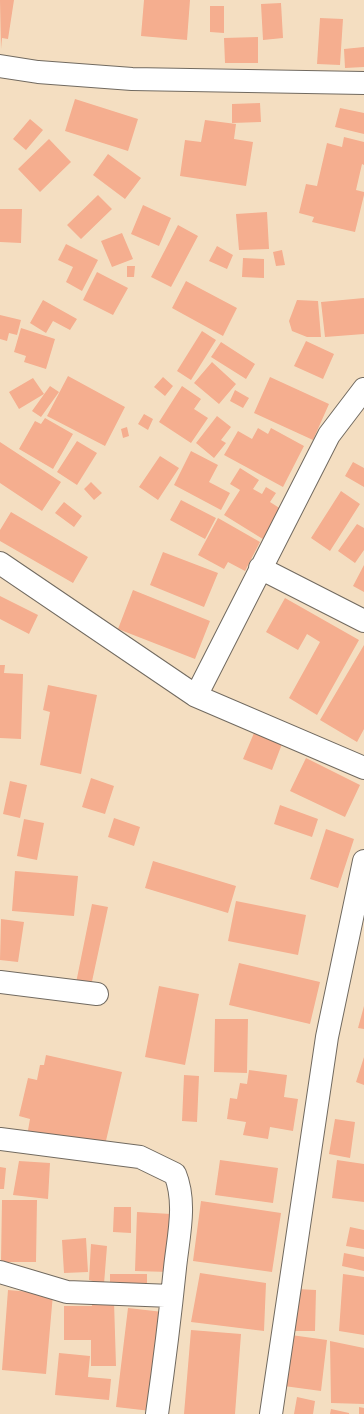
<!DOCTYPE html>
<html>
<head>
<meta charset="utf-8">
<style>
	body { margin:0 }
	canvas { display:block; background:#f4dec1 }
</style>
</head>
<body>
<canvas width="364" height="1414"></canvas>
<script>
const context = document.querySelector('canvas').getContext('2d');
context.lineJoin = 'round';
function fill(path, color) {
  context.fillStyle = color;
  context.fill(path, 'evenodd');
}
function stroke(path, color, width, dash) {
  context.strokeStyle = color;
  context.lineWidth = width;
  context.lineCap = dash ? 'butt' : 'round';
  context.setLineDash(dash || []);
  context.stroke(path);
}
fill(new Path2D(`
	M 0,0 L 14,0 L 8,39 L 2,38 L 1,49 Z
	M 144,0 L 190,0 L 187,40 L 141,36 Z
	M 281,3 L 283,38 L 263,40 L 261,4 Z
	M 210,6 L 224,6 L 224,33 L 210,32 Z
	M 320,18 L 343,19 L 340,65 L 317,64 Z
	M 258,37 L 258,63 L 225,63 L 224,38 Z
	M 364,47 L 364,67 L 345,68 L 344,49 Z
	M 75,99 L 138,119 L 128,151 L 65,131 Z
	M 260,103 L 261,122 L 232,123 L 232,104 Z
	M 340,108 L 364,113 L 364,134 L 335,127 Z
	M 30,119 L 43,130 L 26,150 L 13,139 Z
	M 205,120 L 236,124 L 234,139 L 253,142 L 246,186 L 180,176 L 185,140 L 201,142 Z
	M 344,137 L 364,142 L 364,165 L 362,164 L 356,190 L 364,192 L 364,195 L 355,232 L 312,222 L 314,217 L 299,213 L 306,184 L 317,186 L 327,143 L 342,147 Z
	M 49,139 L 71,162 L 40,192 L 18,169 Z
	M 108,154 L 141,178 L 125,199 L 93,175 Z
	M 98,195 L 112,209 L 81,239 L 67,225 Z
	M 143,205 L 171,218 L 159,246 L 131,234 Z
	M 0,209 L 22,209 L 21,243 L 0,242 Z
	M 267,212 L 269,249 L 239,250 L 236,214 Z
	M 178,225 L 198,236 L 171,287 L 151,277 Z
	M 122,233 L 133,259 L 112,267 L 101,241 Z
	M 66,244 L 98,260 L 82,291 L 66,282 L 73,267 L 58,260 Z
	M 217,246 L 233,255 L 227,269 L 209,261 Z
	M 282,250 L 285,265 L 276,266 L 273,252 Z
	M 243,258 L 264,259 L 264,278 L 242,277 Z
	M 127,266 L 135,266 L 134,277 L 127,277 Z
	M 97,272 L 128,288 L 113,315 L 83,300 Z
	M 186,281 L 237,308 L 223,336 L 172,308 Z
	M 364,298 L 364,334 L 325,337 L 321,302 Z
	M 43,300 L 77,319 L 70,330 L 53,321 L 46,333 L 30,323 Z
	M 297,300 L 318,301 L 321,337 L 307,337 L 292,331 L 289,321 Z
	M 0,315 L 21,320 L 17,335 L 9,333 L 7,341 L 0,339 Z
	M 21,328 L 55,339 L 46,369 L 24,362 L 26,356 L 14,352 Z
	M 202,331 L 216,340 L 191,380 L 177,371 Z
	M 306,341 L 334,354 L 323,379 L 294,366 Z
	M 221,342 L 255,364 L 246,379 L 211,357 Z
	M 212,362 L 236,384 L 219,404 L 194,383 Z
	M 68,376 L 125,407 L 105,446 L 47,416 Z
	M 163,377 L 173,386 L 165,396 L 154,387 Z
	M 270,377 L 329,404 L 313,440 L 254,413 Z
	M 33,378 L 44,394 L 19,409 L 9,392 Z
	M 50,386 L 59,392 L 41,417 L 32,411 Z
	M 182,386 L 201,399 L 194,409 L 208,418 L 191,443 L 159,422 Z
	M 235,390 L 249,398 L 243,408 L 230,401 Z
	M 144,414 L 153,419 L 148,430 L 138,424 Z
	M 217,416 L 231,427 L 221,440 L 226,443 L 214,458 L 196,443 Z
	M 45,418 L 73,434 L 53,469 L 19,449 L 35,421 L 41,424 Z
	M 127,427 L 129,436 L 123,438 L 121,429 Z
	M 258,428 L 268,434 L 271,428 L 304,446 L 283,487 L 224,455 L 238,431 L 252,439 Z
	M 77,441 L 97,453 L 77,485 L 57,472 Z
	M 0,442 L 61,482 L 42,511 L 0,483 Z
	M 191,451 L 218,465 L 209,482 L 230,493 L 221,510 L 174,485 Z
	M 160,456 L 179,468 L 158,500 L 139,487 Z
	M 353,462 L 364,468 L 364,487 L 345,476 Z
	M 240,468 L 259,480 L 253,489 L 262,494 L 266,487 L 276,493 L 270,502 L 284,511 L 266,541 L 224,515 L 240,490 L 230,484 Z
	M 91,482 L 102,493 L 94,500 L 84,489 Z
	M 341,491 L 360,504 L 330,551 L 311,538 Z
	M 181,500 L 216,518 L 205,539 L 170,520 Z
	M 64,502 L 82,516 L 74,527 L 55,513 Z
	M 11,512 L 88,557 L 73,583 L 0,541 L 0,530 Z
	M 218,518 L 260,542 L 245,571 L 228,562 L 224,569 L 198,555 Z
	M 357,524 L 364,528 L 364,550 L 355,563 L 338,551 Z
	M 163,552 L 218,573 L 204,607 L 150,585 Z
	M 364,565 L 364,592 L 353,586 Z
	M 133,590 L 210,621 L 195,659 L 118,629 Z
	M 0,596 L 38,615 L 29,634 L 0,619 Z
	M 285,598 L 359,640 L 317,715 L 289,698 L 320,642 L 307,634 L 298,650 L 266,632 Z
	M 364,645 L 364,729 L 357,742 L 320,720 Z
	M 0,665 L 5,665 L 4,673 L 23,674 L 21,739 L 0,738 Z
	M 48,685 L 97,695 L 81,774 L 40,765 L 50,712 L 43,710 Z
	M 254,733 L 282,744 L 272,770 L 243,759 Z
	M 306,758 L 360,785 L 345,817 L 290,791 Z
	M 91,778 L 114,786 L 105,814 L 82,807 Z
	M 10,781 L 27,785 L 20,818 L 3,814 Z
	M 280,805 L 318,819 L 312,837 L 274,824 Z
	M 114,818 L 140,827 L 134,846 L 108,837 Z
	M 24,819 L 44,823 L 37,860 L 17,856 Z
	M 326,829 L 354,839 L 338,888 L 310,879 Z
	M 153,861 L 236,886 L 228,913 L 145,888 Z
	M 15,871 L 78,876 L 74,916 L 12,911 Z
	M 236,901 L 306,915 L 298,955 L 228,941 Z
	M 92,904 L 108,907 L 91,986 L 76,983 Z
	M 1,919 L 24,922 L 18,962 L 0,960 Z
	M 239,963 L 320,982 L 310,1024 L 229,1005 Z
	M 159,986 L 199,994 L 185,1065 L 145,1057 Z
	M 364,1006 L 364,1029 L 358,1028 Z
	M 215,1019 L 248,1019 L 247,1073 L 214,1072 Z
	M 46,1055 L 122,1072 L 105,1145 L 69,1136 L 67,1146 L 27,1136 L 30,1119 L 19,1116 L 28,1078 L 37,1080 L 40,1065 L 44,1065 Z
	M 364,1057 L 364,1085 L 356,1082 Z
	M 249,1070 L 287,1075 L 284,1097 L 298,1099 L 293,1131 L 270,1127 L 268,1139 L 243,1135 L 246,1122 L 227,1119 L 230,1098 L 237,1099 L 240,1083 L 247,1084 Z
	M 184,1075 L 199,1076 L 197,1122 L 182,1121 Z
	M 335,1119 L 355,1122 L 350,1158 L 329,1154 Z
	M 220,1160 L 278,1168 L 273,1203 L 215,1195 Z
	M 337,1160 L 364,1164 L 364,1202 L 332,1198 Z
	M 19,1161 L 50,1163 L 48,1199 L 13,1195 Z
	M 0,1167 L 6,1168 L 4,1189 L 0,1189 Z
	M 2,1200 L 37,1200 L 36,1262 L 1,1262 Z
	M 201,1201 L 281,1213 L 272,1272 L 193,1261 Z
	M 114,1207 L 131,1207 L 131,1233 L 113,1232 Z
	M 137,1212 L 171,1214 L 169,1272 L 135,1271 Z
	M 350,1227 L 364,1230 L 364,1249 L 346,1246 Z
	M 86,1238 L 88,1272 L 64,1273 L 62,1240 Z
	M 91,1244 L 107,1246 L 104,1284 L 89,1280 Z
	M 344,1253 L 364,1257 L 364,1271 L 342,1266 Z
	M 200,1273 L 266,1283 L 264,1331 L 191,1322 Z
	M 110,1274 L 147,1274 L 147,1285 L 110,1284 Z
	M 343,1274 L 364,1277 L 364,1335 L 339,1331 Z
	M 297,1289 L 316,1290 L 315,1331 L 295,1331 Z
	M 8,1290 L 53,1294 L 46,1374 L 2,1370 Z
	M 92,1300 L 114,1301 L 116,1366 L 91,1366 L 91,1340 L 64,1340 L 64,1306 L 92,1306 Z
	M 128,1308 L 163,1312 L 151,1411 L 116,1407 Z
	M 191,1330 L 241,1334 L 235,1414 L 184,1414 Z
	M 291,1335 L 327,1340 L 321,1391 L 284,1386 Z
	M 330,1341 L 364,1348 L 364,1404 L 331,1403 Z
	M 59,1353 L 90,1356 L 88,1377 L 111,1379 L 109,1400 L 55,1395 Z
	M 297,1397 L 315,1401 L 313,1414 L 294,1414 Z
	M 359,1407 L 364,1408 L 364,1414 L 359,1414 Z
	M 331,1409 L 349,1413 L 349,1414 L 330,1414 Z`), '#f5ae8f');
const minor = new Path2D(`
	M 0,66 L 38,72 L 132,79 L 364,83
	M 0,563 L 196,696 L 364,768
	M 260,568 L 364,621
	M 196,696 L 329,435 L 364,389
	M 0,982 L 97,994
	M 0,1139 L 140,1157 L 175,1174 C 187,1203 178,1238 175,1268 C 170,1317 164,1365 157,1414
	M 0,1272 L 67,1292 L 172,1296
	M 271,1414 L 327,1037 L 364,861`);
stroke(minor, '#716a60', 24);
stroke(minor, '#fff', 22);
</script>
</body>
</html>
